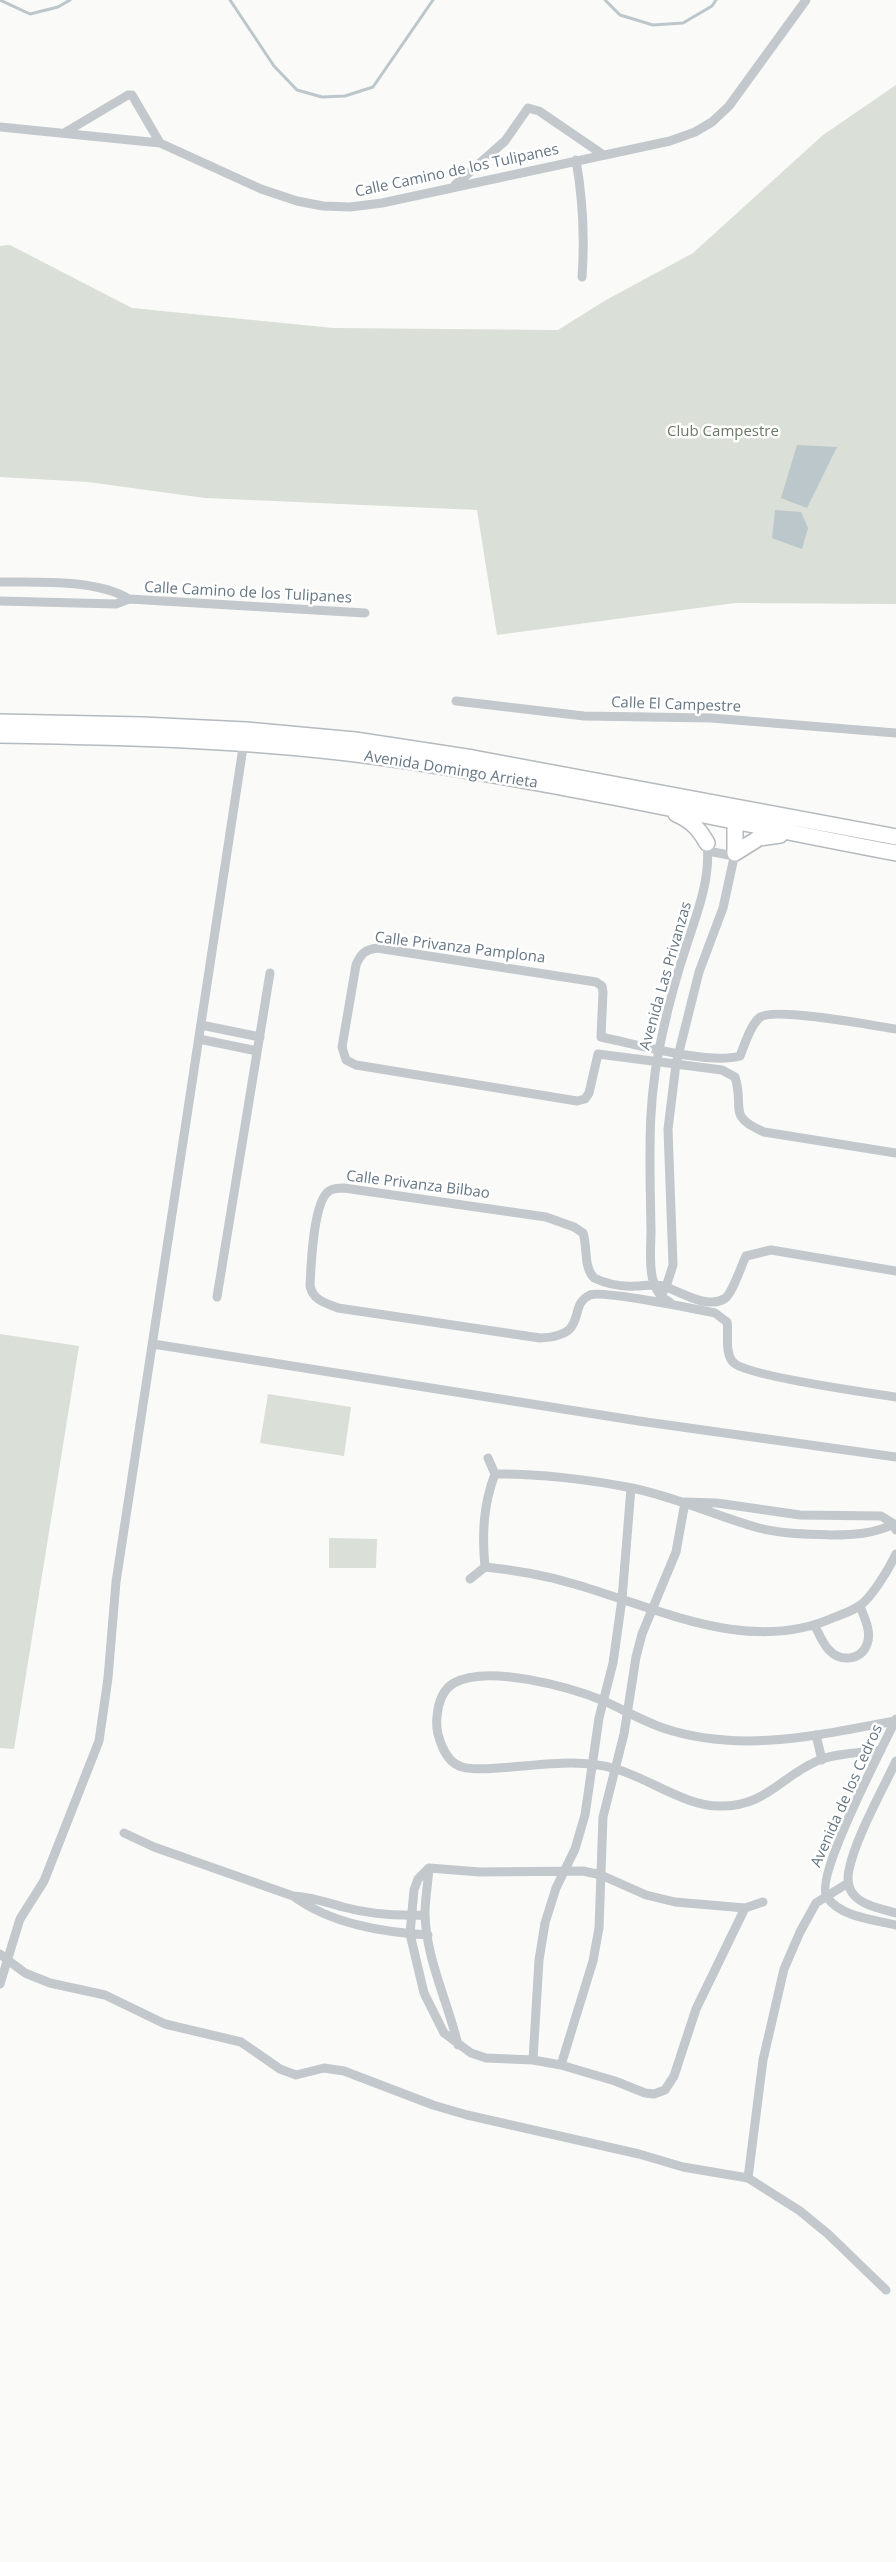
<!DOCTYPE html>
<html>
<head>
<meta charset="utf-8">
<style>
	body { margin:0 }
	canvas { display:block; background:#fafaf8 }
</style>
</head>
<body>
<canvas width="896" height="2562"></canvas>
<script>
const context = document.querySelector('canvas').getContext('2d');
context.lineJoin = 'round';
function fill(path, color) {
  context.fillStyle = color;
  context.fill(path, 'evenodd');
}
function stroke(path, color, width, dash) {
  context.strokeStyle = color;
  context.lineWidth = width;
  context.lineCap = dash ? 'butt' : 'round';
  context.setLineDash(dash || []);
  context.stroke(path);
}
function label(font, color, halo, rows, align = 'center') {
  context.font = font + ' "Open Sans",sans-serif';
  context.lineWidth = 5;
  context.setLineDash([]);
  context.textBaseline = 'middle';
  context.strokeStyle = halo;
  context.fillStyle = color;
  for (const [text, x, y, turn = 0] of rows) {
    context.save();
    context.translate(x, y);
    context.rotate((+turn || 0) * Math.PI / 180);
    context.textAlign = isNaN(turn) ? turn : align;
    if (halo) context.strokeText(text, 0, 0);
    context.fillText(text, 0, 0);
    context.restore();
  }
}
fill(new Path2D(`
	M 896,85 L 896,604 L 735,603 L 497,635 L 477,510 L 205,498 L 88,482 L 0,477 L 0,246 L 10,245 L 132,308 L 333,328 L 558,330 L 606,300 L 693,253 L 823,135 Z
	M 0,1334 L 79,1346 L 14,1749 L 0,1748 Z
	M 268,1394 L 351,1407 L 344,1456 L 260,1443 Z
	M 329,1538 L 377,1539 L 376,1568 L 329,1568 Z`), '#dadfd7');
fill(new Path2D(`
	M 797,445 L 837,447 L 807,508 L 781,498 Z
	M 775,510 L 801,512 L 808,528 L 802,549 L 772,538 Z`), '#bbc7cb');
stroke(new Path2D(`
	M 0,0 L 30,14 L 58,7 L 70,0
	M 230,0 L 274,66 L 297,90 L 322,97 L 345,96 L 373,87 L 433,0
	M 605,0 L 620,15 L 653,25 L 683,23 L 712,6 L 716,0`), '#bbc7cb', 3);
const primary = new Path2D(`
	M 0,722 L 142,725 L 246,730 L 355,740 L 473,758 L 896,837
	M 0,735 C 129,737 258,740 386,758 C 557,782 726,821 896,853
	M 676,814 C 692,821 699,829 707,843
	M 729,814 L 735,822 L 735,853
	M 735,853 L 759,838 L 780,835`);
stroke(primary, '#b5babe', 18);
stroke(new Path2D(`
	M 0,127 L 160,143 L 261,189 L 297,201 L 323,206 L 350,207 L 382,203 L 670,141 L 695,132 L 712,122 L 729,106 L 806,0
	M 64,133 L 128,95 L 132,95 L 160,143
	M 576,160 C 583,200 585,236 582,277
	M 455,185 L 505,141 L 528,108 L 539,111 L 602,154
	M 0,582 C 37,582 97,579 129,599
	M 0,601 L 116,604 L 129,599 L 365,613
	M 456,701 L 584,716 L 711,718 L 896,733
	M 708,851 L 734,856
	M 201,1025 L 260,1037
	M 896,1029 C 874,1026 772,1006 759,1018 C 749,1028 745,1044 740,1056 C 708,1065 636,1044 601,1037 L 603,992 L 602,986 L 596,982 L 377,948 C 365,950 361,953 356,965 L 342,1047 L 346,1060 L 356,1065 L 577,1101 L 585,1099 L 589,1093 L 598,1054 L 722,1070 L 735,1077 C 745,1108 726,1116 764,1132 L 896,1153
	M 199,1039 L 257,1051
	M 896,1271 L 771,1250 L 746,1256 C 741,1266 732,1295 724,1299 C 707,1309 681,1292 666,1287 C 656,1283 645,1286 635,1286 C 621,1287 607,1284 594,1278 C 583,1266 588,1248 583,1233 L 574,1227 L 546,1217 L 344,1188 C 339,1188 333,1188 329,1191 C 313,1202 311,1266 310,1286 C 313,1300 325,1303 338,1308 L 540,1338 C 591,1336 566,1306 590,1295 C 602,1290 695,1309 715,1313 L 727,1322 C 729,1334 724,1354 734,1363 C 748,1376 869,1393 896,1397
	M 663,1292 L 666,1287 L 673,1265 L 668,1129 L 676,1064 L 699,972 L 723,908 L 735,853
	M 217,1297 L 270,973
	M 671,1303 C 645,1291 651,1255 651,1231 C 650,1162 646,1100 663,1031 C 669,1003 677,974 686,947 C 697,913 711,879 707,843
	M 153,1344 L 639,1421 L 896,1457
	M 488,1458 L 495,1474
	M 485,1567 C 482,1535 483,1505 495,1474 C 535,1473 592,1480 632,1488 C 676,1497 716,1516 759,1528 C 782,1534 807,1534 831,1535 C 853,1535 873,1534 894,1524 L 896,1530
	M 470,1579 L 485,1567 C 515,1570 545,1575 574,1584 C 658,1608 749,1656 835,1617 C 843,1614 852,1611 859,1606 C 871,1599 890,1567 896,1554
	M 815,1626 C 819,1634 823,1644 829,1650 C 840,1662 861,1661 867,1644 C 872,1632 864,1617 860,1606
	M 896,1719 C 884,1745 813,1878 827,1897 C 840,1917 875,1920 896,1925
	M 816,1735 L 822,1760
	M 881,1750 C 861,1753 835,1753 817,1761 C 779,1778 765,1807 719,1806 C 685,1806 648,1778 616,1769 C 578,1757 536,1766 497,1768 C 486,1769 473,1770 462,1767 C 444,1762 435,1733 437,1717 C 438,1704 442,1690 454,1683 C 488,1664 570,1687 604,1701 C 624,1710 643,1721 663,1728 C 740,1754 818,1735 895,1721
	M 896,1761 C 882,1791 855,1839 849,1870 C 847,1878 848,1889 854,1895 C 863,1906 883,1909 896,1913
	M 124,1833 L 154,1847 L 293,1896 C 311,1897 326,1902 343,1907 C 369,1914 398,1916 425,1915
	M 429,1868 L 480,1872 L 583,1871 L 601,1875 L 646,1895 L 675,1902 L 745,1908 L 696,2009 L 674,2076 L 665,2090 L 654,2094 L 645,2093 L 615,2081 L 561,2065 L 533,2060 L 486,2058 L 471,2053 L 444,2033 L 424,1993 L 410,1934 L 414,1890 L 418,1879 Z
	M 429,1868 C 428,1883 425,1899 425,1914 C 426,1959 448,2002 458,2045
	M 293,1896 C 331,1924 382,1932 428,1935
	M 745,1908 L 763,1902
	M 0,1954 L 25,1973 L 50,1983 L 105,1995 L 165,2024 L 241,2042 L 280,2069 L 296,2075 L 324,2068 L 344,2071 L 433,2105 L 467,2115 L 639,2154 L 683,2167 L 748,2178 L 800,2211 L 828,2234 L 886,2290
	M 0,1984 L 20,1919 L 44,1881 L 99,1741 L 108,1678 L 116,1582 L 244,741
	M 533,2060 L 539,1960 L 545,1923 L 556,1888 L 575,1849 L 585,1815 L 599,1718 L 613,1663 L 622,1599 L 631,1488
	M 561,2065 L 593,1961 L 599,1928 L 603,1817 L 624,1734 L 636,1657 L 642,1634 L 676,1552 L 685,1502 L 717,1503 L 800,1515 L 881,1516 L 894,1524
	M 748,2178 L 763,2060 L 784,1969 L 800,1932 L 816,1903 L 848,1883`), '#c3c8cc', 9);
stroke(primary, '#fff', 15);
label('15px', '#657683', '#fff', [
	["Calle Camino de los Tulipanes",457,171,-12],
	["Calle Camino de los Tulipanes",248,593,3],
	["Calle El Campestre",676,705,2],
	["Avenida Domingo Arrieta",451,770,9],
	["Calle Privanza Pamplona",460,948,7],
	["Avenida Las Privanzas",666,976,-74],
	["Calle Privanza Bilbao",418,1185,7],
	["Avenida de los Cedros",847,1796,-66]
]);
label('15px', '#687a64', '#fff', [
	["Club Campestre",723,432]
]);
</script>
</body>
</html>
